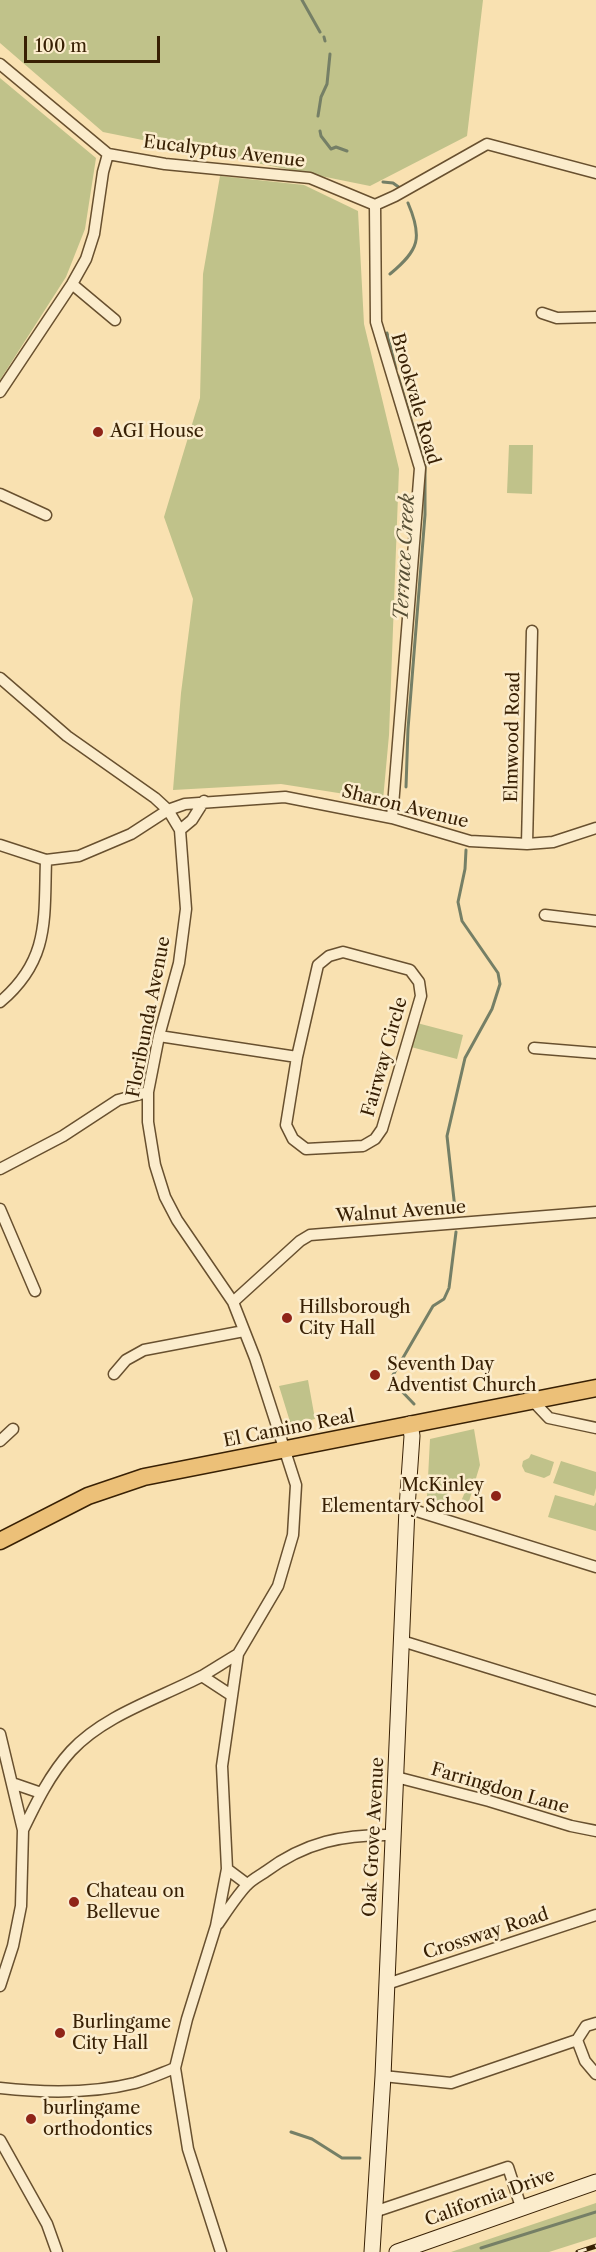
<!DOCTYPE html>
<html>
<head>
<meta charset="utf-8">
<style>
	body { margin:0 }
	#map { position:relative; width:596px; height:2252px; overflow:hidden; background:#f9e1b1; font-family:"Libre Caslon Text",serif }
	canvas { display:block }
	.scale { position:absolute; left:24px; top:36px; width:136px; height:27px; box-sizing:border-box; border:3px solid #382004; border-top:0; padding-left:8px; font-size:18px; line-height:21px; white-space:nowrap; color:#382004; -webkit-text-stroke:4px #fbeccc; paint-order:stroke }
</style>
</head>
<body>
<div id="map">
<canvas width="596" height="2252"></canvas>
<div class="scale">100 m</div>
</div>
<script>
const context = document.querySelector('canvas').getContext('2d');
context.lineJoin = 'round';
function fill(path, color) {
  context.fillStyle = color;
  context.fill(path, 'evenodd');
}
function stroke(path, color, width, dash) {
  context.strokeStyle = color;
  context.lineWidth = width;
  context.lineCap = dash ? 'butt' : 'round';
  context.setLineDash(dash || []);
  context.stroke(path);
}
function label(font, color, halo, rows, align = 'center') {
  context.font = font + ' "Libre Caslon Text",serif';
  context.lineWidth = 5;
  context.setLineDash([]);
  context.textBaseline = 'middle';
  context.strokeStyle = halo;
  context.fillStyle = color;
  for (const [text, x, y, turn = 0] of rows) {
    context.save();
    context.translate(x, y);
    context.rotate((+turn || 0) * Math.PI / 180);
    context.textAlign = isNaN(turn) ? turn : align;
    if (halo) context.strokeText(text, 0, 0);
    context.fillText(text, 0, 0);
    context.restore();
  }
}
fill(new Path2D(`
	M 0,0 L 483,0 L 467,136 L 370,186 L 103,132 L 0,43 Z
	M 0,78 L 96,158 L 85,229 L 66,277 L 0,380 Z
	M 220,176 L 304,185 L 358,211 L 364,324 L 399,469 L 389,735 L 383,800 L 281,784 L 173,790 L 181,693 L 193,599 L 164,517 L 200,398 L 203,274 Z
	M 509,445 L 533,445 L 532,494 L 507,493 Z
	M 417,1023 L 463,1035 L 457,1059 L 411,1047 Z
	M 308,1380 L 315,1419 L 291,1425 L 279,1386 Z
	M 474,1429 L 480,1465 L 467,1508 L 459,1506 L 465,1492 L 449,1488 L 446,1504 L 427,1497 L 430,1439 Z
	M 531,1454 L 554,1462 L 550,1475 L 544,1478 L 525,1472 L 522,1466 L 523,1461 L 529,1458 Z
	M 561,1461 L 596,1472 L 596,1488 L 594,1496 L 553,1483 Z
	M 555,1495 L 594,1506 L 596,1502 L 596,1531 L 548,1517 Z
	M 596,2203 L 596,2237 L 549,2252 L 451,2252 Z`), '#c0c28a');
stroke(new Path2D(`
	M 302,0 L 320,32
	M 324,37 L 325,41
	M 318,116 L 321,97 L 327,84 L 330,54
	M 320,131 L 321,136 L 331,149 L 336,147 L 347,151
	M 383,182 L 393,183 L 400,188
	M 390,274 C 419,250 423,238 408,203
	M 387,333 L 396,369
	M 398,376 L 425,466 L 425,515 L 408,729 L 406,787
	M 455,1209 L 447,1136 L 465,1058 L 492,1009 L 500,984 L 498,973 L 462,921 L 458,902 L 465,869 L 466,850
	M 414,1404 L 393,1382 L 393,1375 L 433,1306 L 444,1299 L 449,1288 L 456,1232
	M 291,2132 L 312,2139 L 342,2158 L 360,2158
	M 481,2248 L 596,2212`), '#757f66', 3);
const street = new Path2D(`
	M 0,64 L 108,154 L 165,164 L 310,178 L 375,205 L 395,196 L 487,144 L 596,173
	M 375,205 L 376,322 L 420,468 L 392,818
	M 72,284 L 115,320
	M 542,313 L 557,318 L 596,317
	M 0,392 L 72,284 L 86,259 L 94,234 L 103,172 L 108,154
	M 0,494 L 46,515
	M 0,678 L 67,736 L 155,798 L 168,810 L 180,830 L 186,909 L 179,963 L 159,1036 L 148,1092 L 148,1122 L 155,1165 L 165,1197 L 177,1220 L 233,1302 L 255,1358 L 296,1485 L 293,1535 L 278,1586 L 238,1654 L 222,1766 L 227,1869 L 216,1926 L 187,2019 L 175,2068 L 188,2149 L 221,2252
	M 180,830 L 192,820 L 204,801
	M 527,844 L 532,631
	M 0,845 L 46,860 L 79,856 L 131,834 L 168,810 L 185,804 L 285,797 L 392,818 L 470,841 L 527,844 L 553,842 L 596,828
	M 545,915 L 596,921
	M 343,952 L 410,970 L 419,982 L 421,996 L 382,1129 L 375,1139 L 363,1146 L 306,1149 L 293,1139 L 286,1125 L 297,1057 L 318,965 L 329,956 Z
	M 0,1002 C 50,960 44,919 46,860
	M 159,1036 L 297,1057
	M 534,1048 L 596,1053
	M 0,1169 L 63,1136 L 118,1100 L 148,1092
	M 0,1209 L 35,1291
	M 233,1302 L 300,1241 L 310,1235 L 596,1212
	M 114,1374 L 126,1360 L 144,1350 L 244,1331
	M 532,1400 L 549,1418 L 596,1428
	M 0,1441 L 13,1429
	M 407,1508 L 596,1567
	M 402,1641 L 596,1701
	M 202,1676 L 231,1695
	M 0,1734 L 23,1830 L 21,1906 L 13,1946 L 0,1986
	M 396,1777 L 489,1801 L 571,1826 L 596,1831
	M 12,1783 L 41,1793
	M 23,1830 C 36,1803 50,1774 71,1751 C 104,1715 160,1698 202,1676 C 214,1669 226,1661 238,1654
	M 227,1869 L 247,1884
	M 218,1924 C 227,1911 236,1897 246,1886 C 251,1880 259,1876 265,1872 C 305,1842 344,1834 393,1835
	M 387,1984 L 596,1915
	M 577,2040 L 585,2061 L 596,2074
	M 577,2040 L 586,2026 L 596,2023
	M 383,2076 L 451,2083 L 577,2040
	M 0,2088 C 45,2093 91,2094 135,2083 C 149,2079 162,2073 175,2068
	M 0,2140 L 47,2224 L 57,2252
	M 374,2212 L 508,2167 L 521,2207`);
const secondary = new Path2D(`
	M 372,2252 L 383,2076 L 407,1508 L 412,1436 L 410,1424
	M 397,2252 L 596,2182`);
const primary = new Path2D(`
	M 0,1541 L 88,1496 L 144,1477 L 596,1388`);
stroke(street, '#68502f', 13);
stroke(secondary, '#382004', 17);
stroke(primary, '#382004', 19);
stroke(street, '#fbeccc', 10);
stroke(secondary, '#fbeccc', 15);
stroke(primary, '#ecc078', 16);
const rail = new Path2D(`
	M 578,2252 L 596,2246`);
stroke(rail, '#382004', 5);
stroke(rail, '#fbeccc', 3, [9]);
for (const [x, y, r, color] of [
	[98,432,6,"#8f2418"],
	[287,1318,6,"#8f2418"],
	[375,1375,6,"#8f2418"],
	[496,1496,6,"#8f2418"],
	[74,1902,6,"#8f2418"],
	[60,2033,6,"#8f2418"],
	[31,2119,6,"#8f2418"]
]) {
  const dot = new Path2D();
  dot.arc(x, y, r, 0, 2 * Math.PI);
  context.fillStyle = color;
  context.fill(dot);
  stroke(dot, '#fbeccc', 2);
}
label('18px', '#382004', '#fbeccc', [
	["Eucalyptus Avenue",224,152,7],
	["Brookvale Road",415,399,74],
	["Elmwood Road",513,737,-89],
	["Sharon Avenue",405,807,14],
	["Floribunda Avenue",149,1017,-79],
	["Fairway Circle",385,1057,-74],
	["Walnut Avenue",401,1212,-4],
	["El Camino Real",289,1429,-11],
	["Farringdon Lane",500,1789,16],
	["Oak Grove Avenue",374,1837,-87],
	["Crossway Road",486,1934,-18],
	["California Drive",490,2198,-20]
]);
label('18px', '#382004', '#fbeccc', [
	["AGI House",110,432],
	["Hillsborough",299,1308],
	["City Hall",299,1329],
	["Seventh Day",387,1365],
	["Adventist Church",387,1386],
	["McKinley",484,1486,"right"],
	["Elementary School",484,1507,"right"],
	["Chateau on",86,1892],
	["Bellevue",86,1913],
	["Burlingame",72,2023],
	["City Hall",72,2044],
	["burlingame",43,2109],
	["orthodontics",43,2130]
], 'left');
label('italic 20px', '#574f35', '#fbeccc', [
	["Terrace Creek",405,557,-87]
]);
</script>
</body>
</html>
